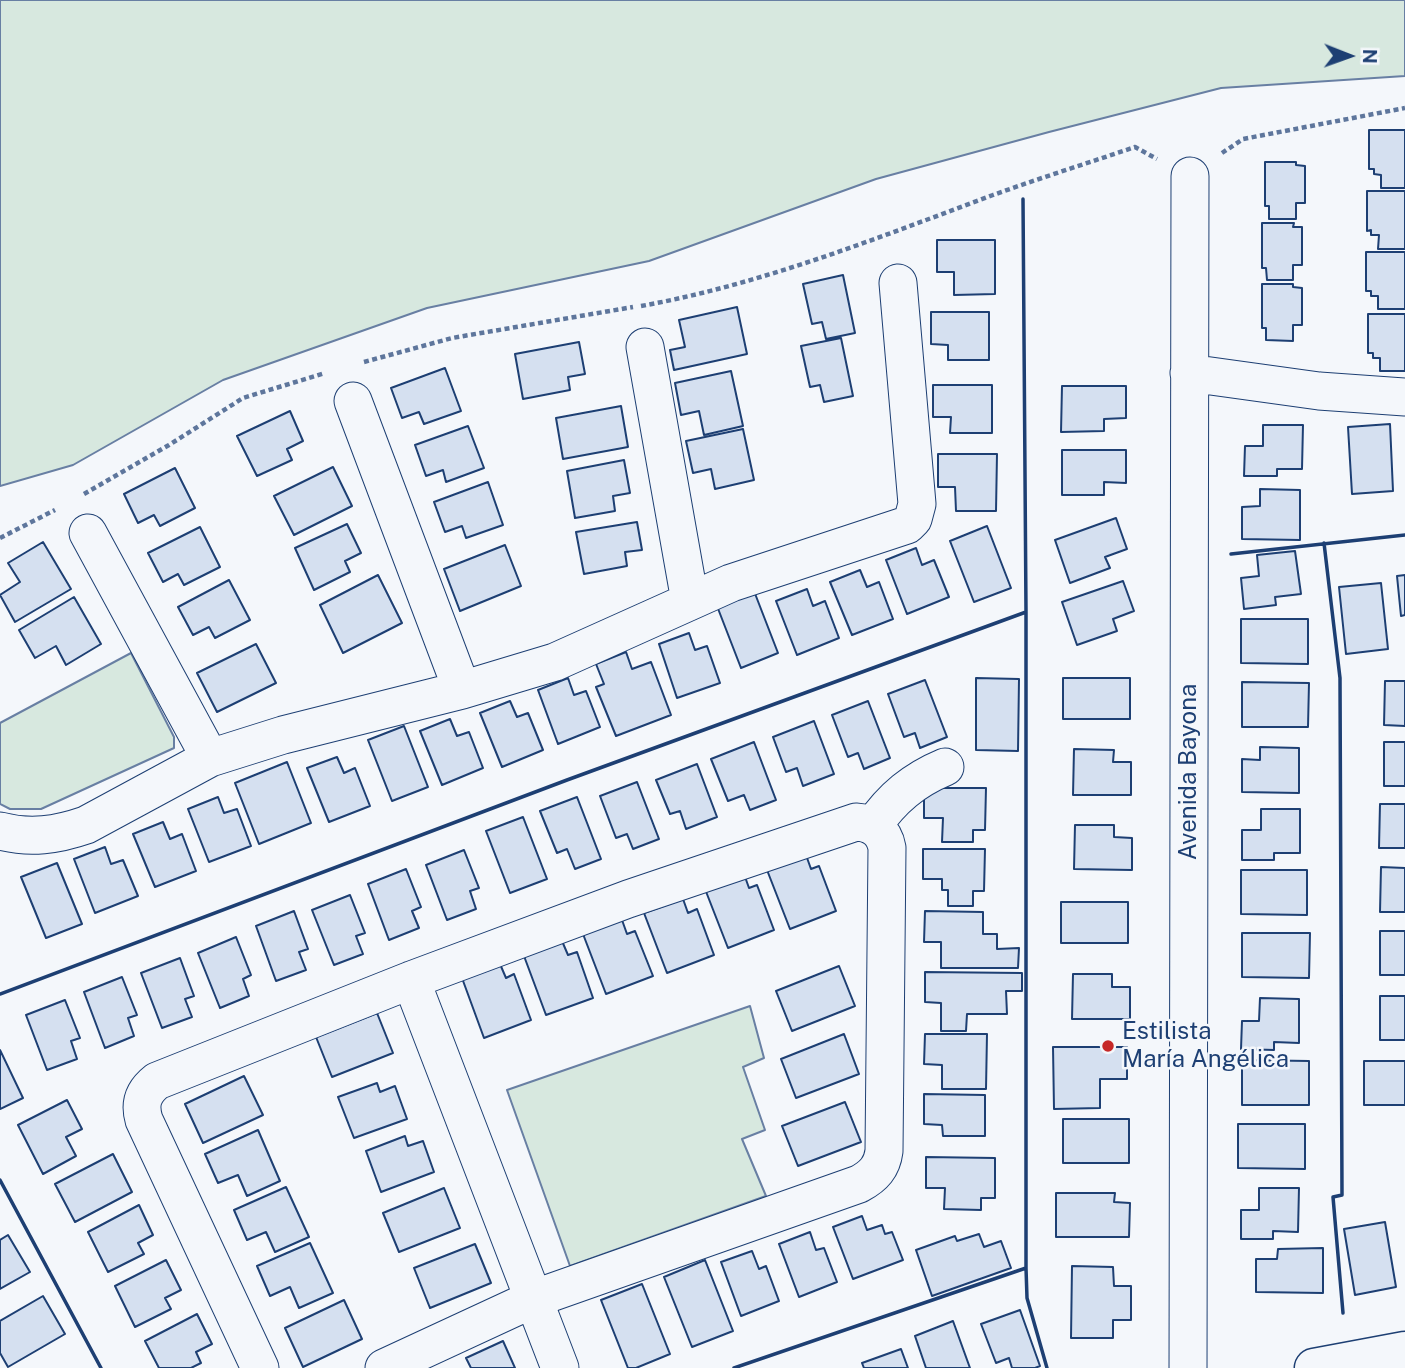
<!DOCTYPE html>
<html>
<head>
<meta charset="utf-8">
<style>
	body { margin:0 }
	#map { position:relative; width:1405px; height:1368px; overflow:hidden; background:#f4f7fb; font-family:"Public Sans",sans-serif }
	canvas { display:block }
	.north { position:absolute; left:1314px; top:21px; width:70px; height:70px; -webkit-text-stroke:5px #f4f7fb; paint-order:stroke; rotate:91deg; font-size:19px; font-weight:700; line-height:28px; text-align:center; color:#1d3f73 }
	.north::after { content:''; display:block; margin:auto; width:24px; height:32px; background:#1d3f73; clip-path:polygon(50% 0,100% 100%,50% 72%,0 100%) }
</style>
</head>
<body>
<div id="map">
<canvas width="1405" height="1368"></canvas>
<div class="north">N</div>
</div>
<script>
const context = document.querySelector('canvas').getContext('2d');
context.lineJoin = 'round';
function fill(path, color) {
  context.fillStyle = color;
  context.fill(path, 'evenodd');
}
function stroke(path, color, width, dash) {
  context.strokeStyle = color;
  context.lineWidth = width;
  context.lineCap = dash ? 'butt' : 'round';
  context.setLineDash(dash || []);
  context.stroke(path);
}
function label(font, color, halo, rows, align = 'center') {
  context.font = font + ' "Public Sans",sans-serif';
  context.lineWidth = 5;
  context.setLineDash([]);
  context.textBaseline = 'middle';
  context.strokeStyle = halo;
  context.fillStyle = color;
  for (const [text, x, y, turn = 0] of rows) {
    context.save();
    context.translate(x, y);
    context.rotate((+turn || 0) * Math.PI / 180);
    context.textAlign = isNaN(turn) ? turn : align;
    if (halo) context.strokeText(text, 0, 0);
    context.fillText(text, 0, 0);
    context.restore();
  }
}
const green = new Path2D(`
	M 0,0 L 1405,0 L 1405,76 L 1221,88 L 1049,132 L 876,179 L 649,261 L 427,308 L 223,380 L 73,465 L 0,486 Z
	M 131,653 L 174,737 L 174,748 L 41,809 L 10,809 L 0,804 L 0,723 Z
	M 750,1006 L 764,1058 L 743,1067 L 765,1130 L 742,1139 L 766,1196 L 570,1266 L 507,1090 Z`);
fill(green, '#d7e8df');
stroke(green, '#687fa3', 2);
const building = new Path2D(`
	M 1369,130 L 1405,130 L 1405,188 L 1381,188 L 1381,175 L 1374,174 L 1374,169 L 1369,169 Z
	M 1265,162 L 1296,162 L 1296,165 L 1305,166 L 1305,203 L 1296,203 L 1296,219 L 1269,219 L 1269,206 L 1265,206 Z
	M 1367,191 L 1405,191 L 1405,249 L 1378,249 L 1379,235 L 1371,235 L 1371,230 L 1367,231 Z
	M 1262,223 L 1294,223 L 1293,227 L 1302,227 L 1302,265 L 1293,265 L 1293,280 L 1267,280 L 1266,268 L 1262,268 Z
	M 937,240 L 995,240 L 995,294 L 954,295 L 954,272 L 937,272 Z
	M 1366,252 L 1405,252 L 1405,309 L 1378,309 L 1378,296 L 1371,296 L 1371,291 L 1366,291 Z
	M 843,275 L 855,333 L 826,339 L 822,322 L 812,324 L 803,284 Z
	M 1262,284 L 1293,284 L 1293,287 L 1302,288 L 1302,325 L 1293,325 L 1293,341 L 1266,340 L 1266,328 L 1262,328 Z
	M 737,307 L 747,354 L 674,370 L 670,350 L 685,347 L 679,320 Z
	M 931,312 L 989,312 L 989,360 L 948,360 L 948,345 L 931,344 Z
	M 1368,314 L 1405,314 L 1405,371 L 1380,371 L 1380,358 L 1373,358 L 1373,353 L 1368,353 Z
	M 841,338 L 853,396 L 824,402 L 820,385 L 810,387 L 801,346 Z
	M 579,342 L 585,374 L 568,377 L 570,390 L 523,399 L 515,354 Z
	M 445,368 L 461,411 L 424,424 L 419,412 L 402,418 L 391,388 Z
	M 731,371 L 743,426 L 704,435 L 699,411 L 681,415 L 675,383 Z
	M 933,385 L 992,385 L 992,433 L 950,433 L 951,417 L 933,417 Z
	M 1062,386 L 1126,386 L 1126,418 L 1104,419 L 1104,431 L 1061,432 Z
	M 621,406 L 628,447 L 563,459 L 556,418 Z
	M 290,411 L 303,441 L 287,449 L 292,460 L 257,476 L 237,436 Z
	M 1390,424 L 1393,491 L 1352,494 L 1348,427 Z
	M 1263,425 L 1303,425 L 1302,469 L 1277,469 L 1277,476 L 1244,476 L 1245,446 L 1263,446 Z
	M 468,426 L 484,468 L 446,482 L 443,470 L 426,476 L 415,445 Z
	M 743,429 L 754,480 L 715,489 L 711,469 L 693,473 L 686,441 Z
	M 1062,450 L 1126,450 L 1126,483 L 1104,482 L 1104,495 L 1062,495 Z
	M 938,454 L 997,454 L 996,511 L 956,511 L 955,487 L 938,487 Z
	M 624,460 L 630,493 L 613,496 L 615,511 L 575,518 L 567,471 Z
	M 333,467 L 352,506 L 294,535 L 274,496 Z
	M 175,468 L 195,508 L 160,526 L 154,515 L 138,523 L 124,494 Z
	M 488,482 L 503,525 L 466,538 L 462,526 L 445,532 L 434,502 Z
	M 1260,489 L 1300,490 L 1300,540 L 1242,539 L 1242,507 L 1260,506 Z
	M 1116,518 L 1127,549 L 1105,557 L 1110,568 L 1070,583 L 1055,540 Z
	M 637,522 L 642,550 L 625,552 L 627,566 L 584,574 L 576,532 Z
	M 347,524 L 361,553 L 345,561 L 350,572 L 314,590 L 295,548 Z
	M 987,526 L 1011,588 L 974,602 L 950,541 Z
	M 200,527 L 220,567 L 184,585 L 178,574 L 163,582 L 148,553 Z
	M 43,542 L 71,589 L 15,622 L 0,595 L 20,582 L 8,563 Z
	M 505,545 L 521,586 L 460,611 L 444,569 Z
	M 916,548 L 922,565 L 934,560 L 949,597 L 907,614 L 886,560 Z
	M 1295,551 L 1301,594 L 1275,597 L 1276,605 L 1244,609 L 1241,578 L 1259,576 L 1257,555 Z
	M 860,570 L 867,587 L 879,582 L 893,619 L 852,635 L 830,582 Z
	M 378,575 L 402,623 L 343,653 L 320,605 Z
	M 1405,575 L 1405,615 L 1401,616 L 1397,576 Z
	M 229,580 L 250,620 L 215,638 L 209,627 L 193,635 L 178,607 Z
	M 1123,581 L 1134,611 L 1113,619 L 1117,631 L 1077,645 L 1062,602 Z
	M 1381,583 L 1388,649 L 1346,654 L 1339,587 Z
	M 807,589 L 813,606 L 825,601 L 839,638 L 797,655 L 776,601 Z
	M 754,591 L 778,653 L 741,668 L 717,606 Z
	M 74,597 L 101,644 L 66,665 L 56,646 L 35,658 L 19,630 Z
	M 1241,619 L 1308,619 L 1308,664 L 1241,663 Z
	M 689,633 L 695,650 L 707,646 L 720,683 L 677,698 L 659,644 Z
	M 256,644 L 276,683 L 217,712 L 197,673 Z
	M 626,652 L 632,669 L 651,662 L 671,715 L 616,736 L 596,687 L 604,684 L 596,664 Z
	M 568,678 L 574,695 L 586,691 L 600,727 L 558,744 L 538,690 Z
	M 976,678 L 1019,679 L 1018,751 L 976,750 Z
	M 1063,678 L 1130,678 L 1130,719 L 1063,719 Z
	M 925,680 L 947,737 L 920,748 L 915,733 L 904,737 L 888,694 Z
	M 1385,681 L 1405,681 L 1405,726 L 1384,725 Z
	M 1242,682 L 1309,683 L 1308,727 L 1242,727 Z
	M 510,701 L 517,717 L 528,713 L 543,750 L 502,767 L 480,713 Z
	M 868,701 L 890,758 L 864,769 L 858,753 L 848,757 L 832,715 Z
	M 450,719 L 457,736 L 469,732 L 483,768 L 442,785 L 420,731 Z
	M 814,721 L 834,774 L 803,786 L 797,768 L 786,772 L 773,737 Z
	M 404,726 L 428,787 L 392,801 L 368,740 Z
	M 754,742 L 776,800 L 750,810 L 744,795 L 728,801 L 711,759 Z
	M 1384,742 L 1405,742 L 1405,786 L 1384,786 Z
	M 1260,747 L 1299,748 L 1299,793 L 1242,792 L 1242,759 L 1260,760 Z
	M 1074,749 L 1114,750 L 1113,762 L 1131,762 L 1131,795 L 1073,795 Z
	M 337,757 L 344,773 L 355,768 L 370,806 L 329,822 L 307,768 Z
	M 287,762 L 311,823 L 259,844 L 235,783 Z
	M 697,764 L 717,817 L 686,829 L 680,811 L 670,814 L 656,780 Z
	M 637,782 L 659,839 L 633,849 L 627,834 L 616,838 L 600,796 Z
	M 924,788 L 986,788 L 985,830 L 973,830 L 973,842 L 942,842 L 943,818 L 924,818 Z
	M 218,797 L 224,813 L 237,809 L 251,846 L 209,862 L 188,809 Z
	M 577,797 L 601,859 L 575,869 L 567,849 L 557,853 L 540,811 Z
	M 1380,804 L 1405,804 L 1405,848 L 1379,848 Z
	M 1261,809 L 1300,809 L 1300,853 L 1274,853 L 1274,860 L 1242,860 L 1242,830 L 1261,830 Z
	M 523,817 L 547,879 L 510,893 L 486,831 Z
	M 163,822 L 170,839 L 182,834 L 196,871 L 155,887 L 133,834 Z
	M 1075,825 L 1114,825 L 1114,837 L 1132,838 L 1132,870 L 1074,869 Z
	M 105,847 L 111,864 L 123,860 L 138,896 L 95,913 L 74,859 Z
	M 923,849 L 985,849 L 984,891 L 973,891 L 973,906 L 948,906 L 948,890 L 942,890 L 942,879 L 923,879 Z
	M 464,850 L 479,888 L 470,891 L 476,909 L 447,920 L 426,865 Z
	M 806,855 L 811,869 L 819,866 L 836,911 L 790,929 L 767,870 Z
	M 57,863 L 82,924 L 46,938 L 21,877 Z
	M 1381,867 L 1405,868 L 1405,912 L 1380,912 Z
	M 406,869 L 421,907 L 412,911 L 419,928 L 389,940 L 368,884 Z
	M 1241,870 L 1307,870 L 1307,915 L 1241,914 Z
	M 744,874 L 749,888 L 757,885 L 774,930 L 728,948 L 705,889 Z
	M 350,895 L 365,933 L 356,936 L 363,954 L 334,965 L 312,910 Z
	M 683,899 L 688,913 L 697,909 L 714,955 L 667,973 L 644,913 Z
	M 1061,902 L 1128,902 L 1128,943 L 1061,943 Z
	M 294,911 L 308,949 L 299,952 L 306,970 L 276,981 L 256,926 Z
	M 925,911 L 983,912 L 983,934 L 997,934 L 997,949 L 1019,948 L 1018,968 L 941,968 L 941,942 L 924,942 Z
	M 622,920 L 627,934 L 635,931 L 653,976 L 606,994 L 583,934 Z
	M 1380,931 L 1405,931 L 1405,975 L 1380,975 Z
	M 1242,933 L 1310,933 L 1309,978 L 1242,977 Z
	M 236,937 L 251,975 L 243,979 L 249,996 L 220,1008 L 198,953 Z
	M 562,941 L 568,955 L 577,952 L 593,998 L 546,1015 L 524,956 Z
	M 180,958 L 194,996 L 185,999 L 192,1017 L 162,1028 L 141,973 Z
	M 500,964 L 506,978 L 514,974 L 531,1020 L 484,1038 L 462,978 Z
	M 839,966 L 855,1006 L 792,1031 L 776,991 Z
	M 925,972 L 1022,973 L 1022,991 L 1006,991 L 1007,1014 L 967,1014 L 966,1031 L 941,1031 L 941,1003 L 925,1002 Z
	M 1073,974 L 1112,974 L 1112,987 L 1130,987 L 1130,1019 L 1072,1019 Z
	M 122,977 L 137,1015 L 128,1018 L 134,1036 L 105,1048 L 84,992 Z
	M 1380,996 L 1405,996 L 1405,1040 L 1380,1040 Z
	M 1260,998 L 1299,999 L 1299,1043 L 1274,1042 L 1274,1050 L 1241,1049 L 1242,1021 L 1259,1021 Z
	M 65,1000 L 80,1038 L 71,1041 L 77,1059 L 47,1070 L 26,1015 Z
	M 377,1013 L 393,1053 L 332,1077 L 316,1037 Z
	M 844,1034 L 859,1074 L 796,1098 L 781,1059 Z
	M 925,1034 L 987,1034 L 986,1089 L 942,1089 L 942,1065 L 924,1064 Z
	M 1053,1047 L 1127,1047 L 1127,1079 L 1100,1079 L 1100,1108 L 1054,1109 Z
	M 0,1050 L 23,1098 L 0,1109 Z
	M 1242,1060 L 1309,1061 L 1309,1105 L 1242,1105 Z
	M 1364,1061 L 1405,1061 L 1405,1105 L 1364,1105 Z
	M 244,1076 L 263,1115 L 203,1143 L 185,1104 Z
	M 377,1083 L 380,1092 L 395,1086 L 407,1119 L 354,1138 L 338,1097 Z
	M 924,1094 L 985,1095 L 985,1136 L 943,1136 L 942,1125 L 924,1124 Z
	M 67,1100 L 82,1129 L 66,1137 L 76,1156 L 43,1174 L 18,1125 Z
	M 845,1102 L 861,1142 L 798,1166 L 782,1126 Z
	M 1063,1119 L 1129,1119 L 1129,1163 L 1063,1163 Z
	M 1238,1124 L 1305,1124 L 1305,1169 L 1238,1168 Z
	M 258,1130 L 280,1181 L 247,1196 L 238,1175 L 218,1183 L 205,1154 Z
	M 405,1136 L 408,1146 L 423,1141 L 434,1172 L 381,1192 L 366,1151 Z
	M 113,1154 L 132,1192 L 75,1222 L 55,1184 Z
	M 926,1157 L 995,1158 L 995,1198 L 981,1198 L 981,1210 L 944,1209 L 945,1188 L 926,1188 Z
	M 286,1187 L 309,1237 L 275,1252 L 266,1232 L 247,1240 L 234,1210 Z
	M 444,1188 L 460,1228 L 399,1252 L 383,1213 Z
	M 1259,1188 L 1299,1188 L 1298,1232 L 1273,1231 L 1273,1239 L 1241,1239 L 1241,1210 L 1259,1210 Z
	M 1056,1193 L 1115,1193 L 1114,1202 L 1130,1203 L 1129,1237 L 1056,1237 Z
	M 139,1205 L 153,1235 L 138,1243 L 144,1254 L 108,1272 L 88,1232 Z
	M 862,1216 L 867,1230 L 882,1225 L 885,1234 L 892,1232 L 903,1260 L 853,1279 L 833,1227 Z
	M 1385,1222 L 1396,1287 L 1355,1295 L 1344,1229 Z
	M 810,1232 L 816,1250 L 824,1248 L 837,1282 L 799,1297 L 779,1244 Z
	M 979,1234 L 984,1247 L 1001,1241 L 1011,1268 L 932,1296 L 916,1250 L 955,1236 L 957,1241 Z
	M 8,1235 L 30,1272 L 0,1289 L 0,1240 Z
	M 310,1243 L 333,1293 L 299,1308 L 290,1287 L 270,1296 L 257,1266 Z
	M 475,1244 L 491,1283 L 430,1308 L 414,1268 Z
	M 1323,1248 L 1323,1293 L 1256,1292 L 1256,1259 L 1277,1259 L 1278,1249 Z
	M 752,1251 L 759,1269 L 766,1266 L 779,1301 L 741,1316 L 721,1262 Z
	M 166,1260 L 181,1290 L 165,1298 L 171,1309 L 135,1327 L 115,1286 Z
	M 705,1260 L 733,1331 L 692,1347 L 664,1277 Z
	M 1072,1266 L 1113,1267 L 1114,1286 L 1131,1286 L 1131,1320 L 1113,1320 L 1113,1338 L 1071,1338 Z
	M 642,1284 L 670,1354 L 636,1368 L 628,1368 L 601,1300 Z
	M 43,1296 L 65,1334 L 8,1367 L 0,1353 L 0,1321 Z
	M 344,1300 L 362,1339 L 303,1367 L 285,1328 Z
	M 1020,1310 L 1040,1366 L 1035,1368 L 1012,1368 L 1009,1358 L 996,1363 L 981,1324 Z
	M 197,1314 L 212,1344 L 196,1352 L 201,1363 L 191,1368 L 159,1368 L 145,1341 Z
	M 953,1321 L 970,1368 L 926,1368 L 915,1336 Z
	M 503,1341 L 515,1368 L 471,1368 L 466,1358 Z
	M 901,1349 L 908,1368 L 864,1368 L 862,1363 Z`);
fill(building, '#d5e0f0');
stroke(building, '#1d3f73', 2);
const street = new Path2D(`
	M 645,347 L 690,601
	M 1189,373 L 1319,391 L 1405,397
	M 353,401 L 462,690
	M 88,533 L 210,758
	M 873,826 C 892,798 914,780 945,767
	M 0,831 C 30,839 57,835 86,825 L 210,758 L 283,735 L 462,690 L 555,662 L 731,583 L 907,525 L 913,519 L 917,504 L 898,283
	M 411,980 L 560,1368
	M 260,1368 L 144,1120 C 139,1103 143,1092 157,1081 L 411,980 L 628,899 L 856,822 C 873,823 884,831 887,848 L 884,1151 C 882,1167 874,1176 859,1184 L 533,1299 L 384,1368
	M 1188,1368 L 1190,176`);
const secondary = new Path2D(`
	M 1314,1368 L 1405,1351`);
stroke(street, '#1d3f73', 39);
stroke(secondary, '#1d3f73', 41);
stroke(new Path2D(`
	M 1222,153 L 1243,139 L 1405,108
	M 641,306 C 763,284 877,238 993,195 C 1040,178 1088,163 1135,147 L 1157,159
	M 364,362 L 452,338 L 633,307
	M 84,494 L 169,445 L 243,398 L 325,373
	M 0,538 L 55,510`), '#5e769c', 4.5, [5, 3.5]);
stroke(street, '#f4f7fb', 37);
stroke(secondary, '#f4f7fb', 38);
stroke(new Path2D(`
	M 1023,199 L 1026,612 L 1026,1268 L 1027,1298 L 1047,1368
	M 1324,543 L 1340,678 L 1342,1195 L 1333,1197 L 1343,1313
	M 1231,554 L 1405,535
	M 0,994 L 567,780 L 1026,612
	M 0,1180 L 101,1368
	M 734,1368 L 1026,1268`), '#1d3f73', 3.5);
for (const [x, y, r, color] of [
	[1108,1046,7,"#c62828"]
]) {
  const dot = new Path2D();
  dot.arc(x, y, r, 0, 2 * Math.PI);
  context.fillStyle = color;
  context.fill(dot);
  stroke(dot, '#f4f7fb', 2.5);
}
label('24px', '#1d3f73', '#f4f7fb', [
	["Avenida Bayona",1189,772,-90]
]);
label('24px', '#1d3f73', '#f4f7fb', [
	["Estilista",1122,1032],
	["María Angélica",1122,1060]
], 'left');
</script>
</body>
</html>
